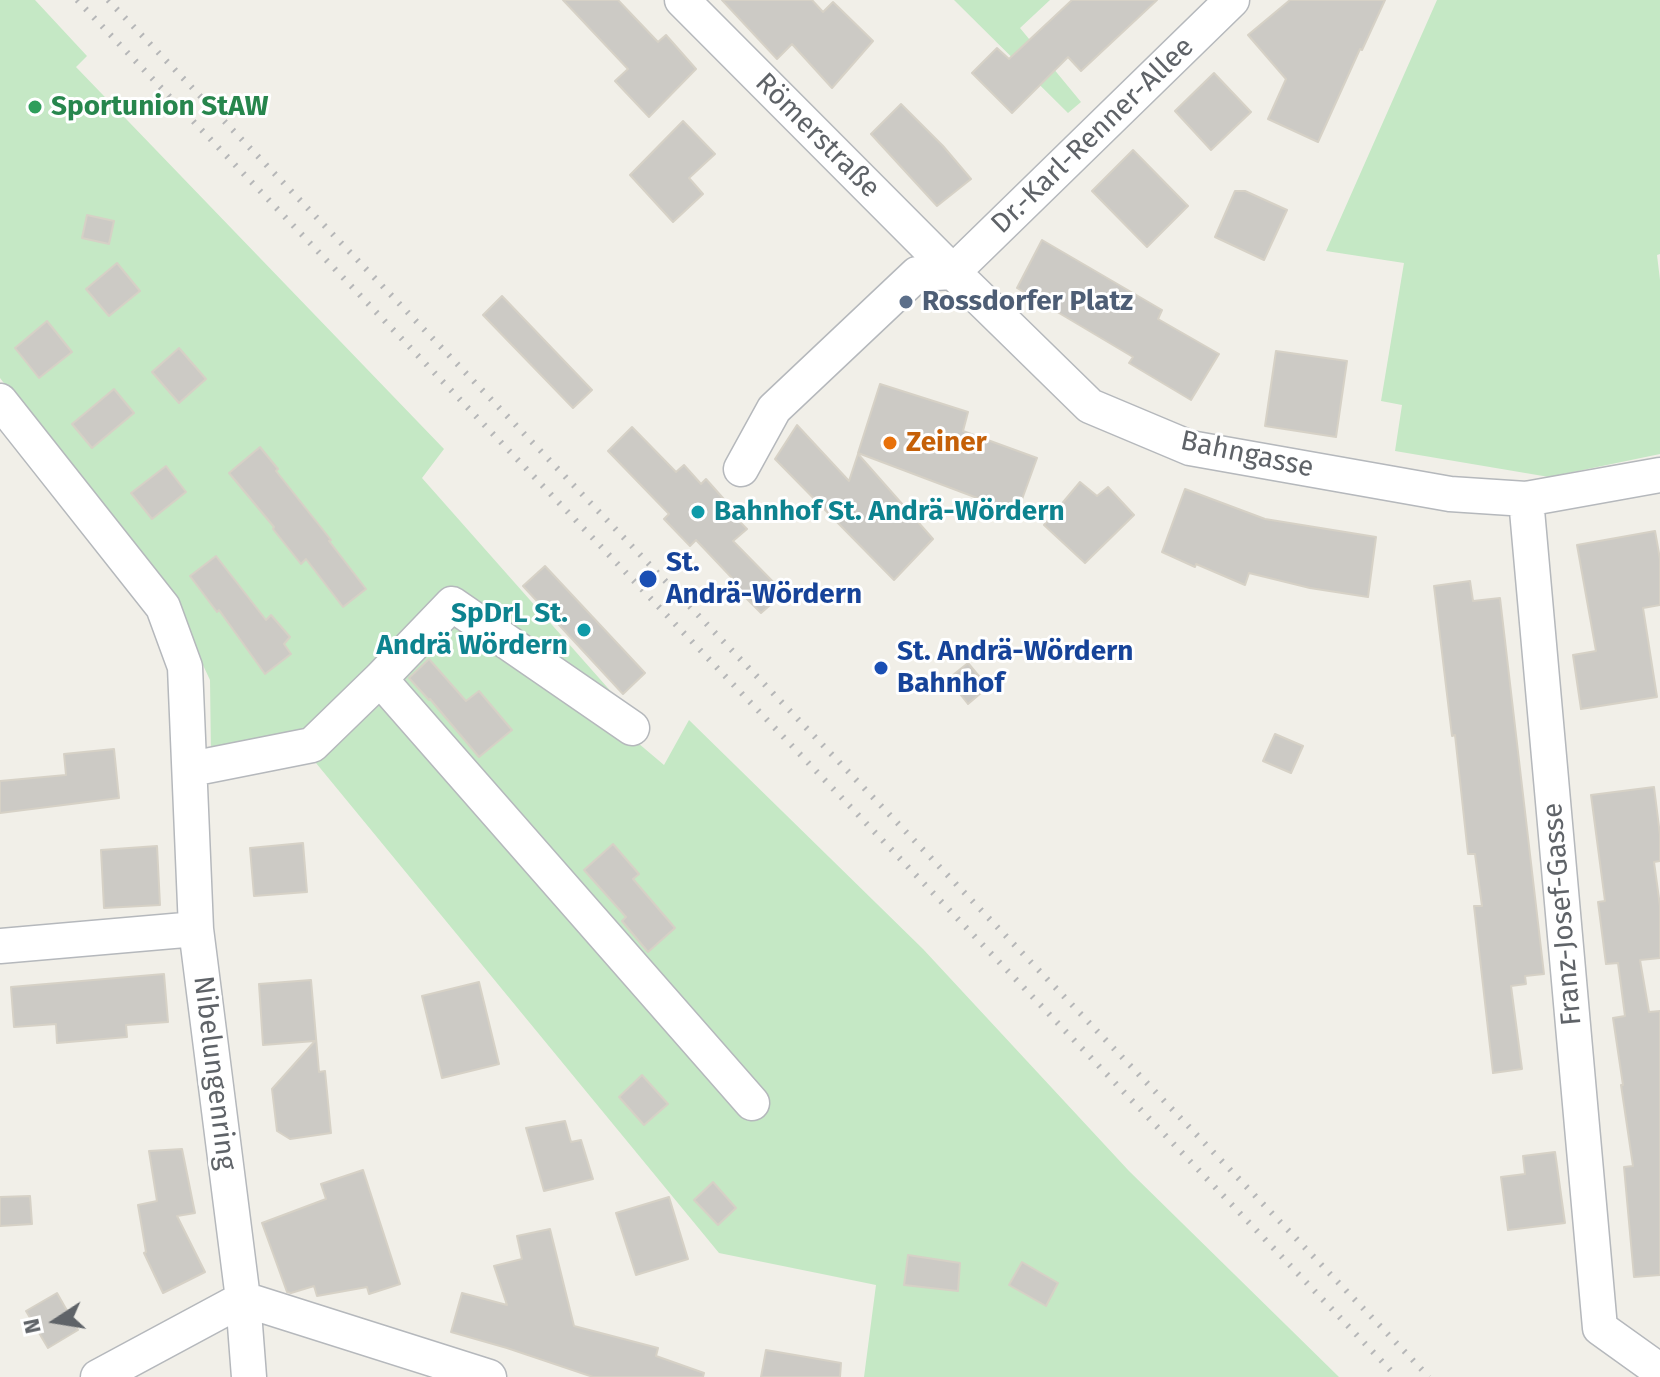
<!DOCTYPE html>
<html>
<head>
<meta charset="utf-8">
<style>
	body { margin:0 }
	#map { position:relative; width:1660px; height:1377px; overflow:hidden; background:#f1efe8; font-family:"Fira Sans",sans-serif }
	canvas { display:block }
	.north { position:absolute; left:16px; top:1281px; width:80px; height:80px; -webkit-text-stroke:6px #fff; paint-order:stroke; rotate:258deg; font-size:22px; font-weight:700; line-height:32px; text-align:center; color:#5f6368 }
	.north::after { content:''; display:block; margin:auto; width:28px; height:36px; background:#5f6368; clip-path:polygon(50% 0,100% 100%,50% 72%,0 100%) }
</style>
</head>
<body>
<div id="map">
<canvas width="1660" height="1377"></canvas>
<div class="north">N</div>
</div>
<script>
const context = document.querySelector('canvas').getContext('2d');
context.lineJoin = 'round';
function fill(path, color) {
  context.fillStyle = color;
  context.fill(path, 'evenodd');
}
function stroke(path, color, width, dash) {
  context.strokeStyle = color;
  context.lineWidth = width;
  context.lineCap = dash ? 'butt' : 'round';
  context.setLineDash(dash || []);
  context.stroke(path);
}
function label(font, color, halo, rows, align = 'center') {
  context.font = font + ' "Fira Sans",sans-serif';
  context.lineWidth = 6;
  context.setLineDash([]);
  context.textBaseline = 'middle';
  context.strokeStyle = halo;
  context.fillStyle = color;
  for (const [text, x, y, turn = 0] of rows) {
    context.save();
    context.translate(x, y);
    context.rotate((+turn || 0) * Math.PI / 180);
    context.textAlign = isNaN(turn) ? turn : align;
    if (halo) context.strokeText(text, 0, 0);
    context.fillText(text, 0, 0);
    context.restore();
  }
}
fill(new Path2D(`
	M 0,0 L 35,0 L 87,56 L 76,67 L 444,449 L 422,478 L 622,704 L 612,721 L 664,765 L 689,720 L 923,949 L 1129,1171 L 1339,1377 L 864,1377 L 876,1285 L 719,1253 L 302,746 L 211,756 L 210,680 L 179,614 L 0,378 Z
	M 954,0 L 1050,0 L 1020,28 L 1081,102 L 1068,113 Z
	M 1437,0 L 1660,0 L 1660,254 L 1657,255 L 1660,280 L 1660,454 L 1549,477 L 1395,451 L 1402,405 L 1381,401 L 1404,263 L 1326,251 Z`), '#c5e8c5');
const building = new Path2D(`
	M 563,0 L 618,0 L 658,42 L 666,35 L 696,69 L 649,117 L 615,81 L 628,69 Z
	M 722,0 L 812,0 L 823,12 L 833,2 L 873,41 L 832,88 L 792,44 L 777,59 Z
	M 1072,0 L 1157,0 L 1081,71 L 1068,57 L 1012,113 L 972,73 L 997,48 L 1009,59 Z
	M 1290,0 L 1385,0 L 1362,50 L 1360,49 L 1318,142 L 1268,119 L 1286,79 L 1248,35 Z
	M 1214,73 L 1251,112 L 1211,150 L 1175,111 Z
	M 901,104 L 943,146 L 971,179 L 937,206 L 871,134 Z
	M 683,121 L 715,154 L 689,178 L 703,194 L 673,222 L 630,175 Z
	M 1133,150 L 1188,206 L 1147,247 L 1092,191 Z
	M 1235,191 L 1245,191 L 1287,210 L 1264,260 L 1215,237 Z
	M 87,215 L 114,221 L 109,244 L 82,238 Z
	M 1042,240 L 1162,310 L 1158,319 L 1219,354 L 1191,400 L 1129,363 L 1133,357 L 1017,288 Z
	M 117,263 L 140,291 L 109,316 L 86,289 Z
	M 502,296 L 592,390 L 573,408 L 483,315 Z
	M 47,321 L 72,352 L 39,378 L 15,348 Z
	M 179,348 L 206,379 L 179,403 L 152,372 Z
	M 1276,351 L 1347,361 L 1336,437 L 1265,426 Z
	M 880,384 L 968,412 L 963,431 L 1037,458 L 1017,513 L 858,453 Z
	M 114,389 L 134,413 L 92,448 L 72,424 Z
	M 797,425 L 849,481 L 858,454 L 933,539 L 894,580 L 775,459 Z
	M 632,427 L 676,472 L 684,465 L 701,484 L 706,479 L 730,506 L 727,509 L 747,529 L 733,541 L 784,593 L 761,613 L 729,581 L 732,578 L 696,540 L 690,546 L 664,519 L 669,514 L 608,451 Z
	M 260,447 L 278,469 L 276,471 L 331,540 L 329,541 L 366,589 L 343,607 L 306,559 L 301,564 L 273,529 L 274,527 L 229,473 Z
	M 166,466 L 186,492 L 152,519 L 131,493 Z
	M 1080,482 L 1097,496 L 1108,487 L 1134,515 L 1085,563 L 1044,525 Z
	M 1185,489 L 1265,519 L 1376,537 L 1368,597 L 1310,588 L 1249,573 L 1245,585 L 1196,564 L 1195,567 L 1162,552 Z
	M 1655,531 L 1660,559 L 1660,605 L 1643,608 L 1657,697 L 1581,709 L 1573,655 L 1596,651 L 1577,545 Z
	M 216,556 L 266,620 L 271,615 L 290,637 L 284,644 L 291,654 L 265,674 L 219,610 L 217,612 L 190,576 Z
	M 545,566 L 645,673 L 623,694 L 523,586 Z
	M 1470,581 L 1473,601 L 1500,598 L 1544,974 L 1525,976 L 1526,984 L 1511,986 L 1522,1069 L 1493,1073 L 1474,906 L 1482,906 L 1475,854 L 1468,854 L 1455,735 L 1452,736 L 1434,586 Z
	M 429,659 L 466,701 L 479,691 L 512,730 L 479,757 L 430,699 L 429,700 L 409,678 Z
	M 968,663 L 988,687 L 968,704 L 948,679 Z
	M 1275,734 L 1303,746 L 1291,773 L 1263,761 Z
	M 114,749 L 119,798 L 0,813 L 0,781 L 66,775 L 64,754 Z
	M 1654,787 L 1660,835 L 1660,861 L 1654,862 L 1660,906 L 1660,958 L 1640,960 L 1649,1012 L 1660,1011 L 1660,1275 L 1634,1277 L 1624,1167 L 1633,1166 L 1621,1085 L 1623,1085 L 1613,1018 L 1625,1016 L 1618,963 L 1606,964 L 1598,902 L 1605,901 L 1591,795 Z
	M 303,843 L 307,892 L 254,896 L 250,848 Z
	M 613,844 L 639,874 L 633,879 L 675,928 L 648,952 L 622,921 L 626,917 L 584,870 Z
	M 157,846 L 160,905 L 104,908 L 101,850 Z
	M 164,974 L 168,1022 L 126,1025 L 127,1037 L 57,1043 L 56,1024 L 14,1027 L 11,987 Z
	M 311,980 L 319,1072 L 325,1071 L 331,1133 L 290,1139 L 277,1131 L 272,1089 L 315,1041 L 263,1045 L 259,984 Z
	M 479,982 L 499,1064 L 442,1078 L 422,996 Z
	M 642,1075 L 668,1104 L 644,1125 L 619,1097 Z
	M 565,1121 L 571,1142 L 581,1140 L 593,1179 L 544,1191 L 526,1128 Z
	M 182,1149 L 195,1213 L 177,1216 L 205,1272 L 163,1293 L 144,1253 L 146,1252 L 138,1205 L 157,1201 L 149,1151 Z
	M 1555,1152 L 1565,1223 L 1508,1230 L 1501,1177 L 1525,1174 L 1523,1156 Z
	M 363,1170 L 400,1284 L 369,1294 L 367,1287 L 317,1296 L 314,1286 L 291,1293 L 287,1292 L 262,1223 L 326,1199 L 321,1184 Z
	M 713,1182 L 736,1208 L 718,1225 L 694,1200 Z
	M 30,1196 L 32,1224 L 0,1226 L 0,1197 Z
	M 669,1197 L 688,1259 L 636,1275 L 616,1213 Z
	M 550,1229 L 574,1326 L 658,1348 L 656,1356 L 704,1373 L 703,1377 L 593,1377 L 507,1348 L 451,1332 L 462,1293 L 507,1305 L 494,1266 L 522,1259 L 517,1236 Z
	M 908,1255 L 960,1263 L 958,1291 L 904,1285 Z
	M 1022,1262 L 1058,1283 L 1046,1306 L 1009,1285 Z
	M 57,1293 L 78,1330 L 48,1348 L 26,1311 Z
	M 766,1350 L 841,1363 L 840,1377 L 761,1377 Z`);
fill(building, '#cccac5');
stroke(building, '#d6d1c6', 2);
const minor = new Path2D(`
	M 682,0 L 953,272 L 1090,406 L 1190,448 L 1450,494 L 1526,499 L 1660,475
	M 953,272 L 1232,0
	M 0,401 L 163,607 L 185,667 L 196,929 L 243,1299 L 249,1377
	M 741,469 L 774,409 L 917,274 L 953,272
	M 1526,499 L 1600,1328 L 1660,1371
	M 380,679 L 752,1103
	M 191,769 L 312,745 L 380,679 L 452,604 L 632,728
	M 0,946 L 196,929
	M 98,1377 L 243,1299 L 489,1377`);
stroke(minor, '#b5b8bc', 37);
stroke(minor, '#fff', 34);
stroke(new Path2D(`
	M 77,0 L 1397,1377
	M 108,0 L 1429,1377`), '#b6b7b8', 6, [2, 10]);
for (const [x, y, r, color] of [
	[35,107,8,"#2e9e5b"],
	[906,302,8,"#5c6f8a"],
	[890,443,8,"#e8710a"],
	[698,512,8,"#0f9aa8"],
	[648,579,10,"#1a4fb4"],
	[584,630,8,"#0f9aa8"],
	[881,668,8,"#1a4fb4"]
]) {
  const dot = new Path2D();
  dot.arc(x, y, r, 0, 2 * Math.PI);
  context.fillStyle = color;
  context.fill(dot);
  stroke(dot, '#fff', 3);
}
label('bold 28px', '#27864d', '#fff', [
	["Sportunion StAW",51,107]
], 'left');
label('28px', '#5f6368', '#fff', [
	["Römerstraße",817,136,45],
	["Dr.-Karl-Renner-Allee",1093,136,-44],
	["Bahngasse",1247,455,12],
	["Franz-Josef-Gasse",1563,914,-95],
	["Nibelungenring",214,1073,83]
]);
label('bold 28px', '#4e5e75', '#fff', [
	["Rossdorfer Platz",922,302]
], 'left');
label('bold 28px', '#c56008', '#fff', [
	["Zeiner",906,443]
], 'left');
label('bold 28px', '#0d838f', '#fff', [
	["Bahnhof St. Andrä-Wördern",714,512],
	["SpDrL St.",568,614,"right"],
	["Andrä Wördern",568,646,"right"]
], 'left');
label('bold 28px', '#164399', '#fff', [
	["St.",666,563],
	["Andrä-Wördern",666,595],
	["St. Andrä-Wördern",897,652],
	["Bahnhof",897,684]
], 'left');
</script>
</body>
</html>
